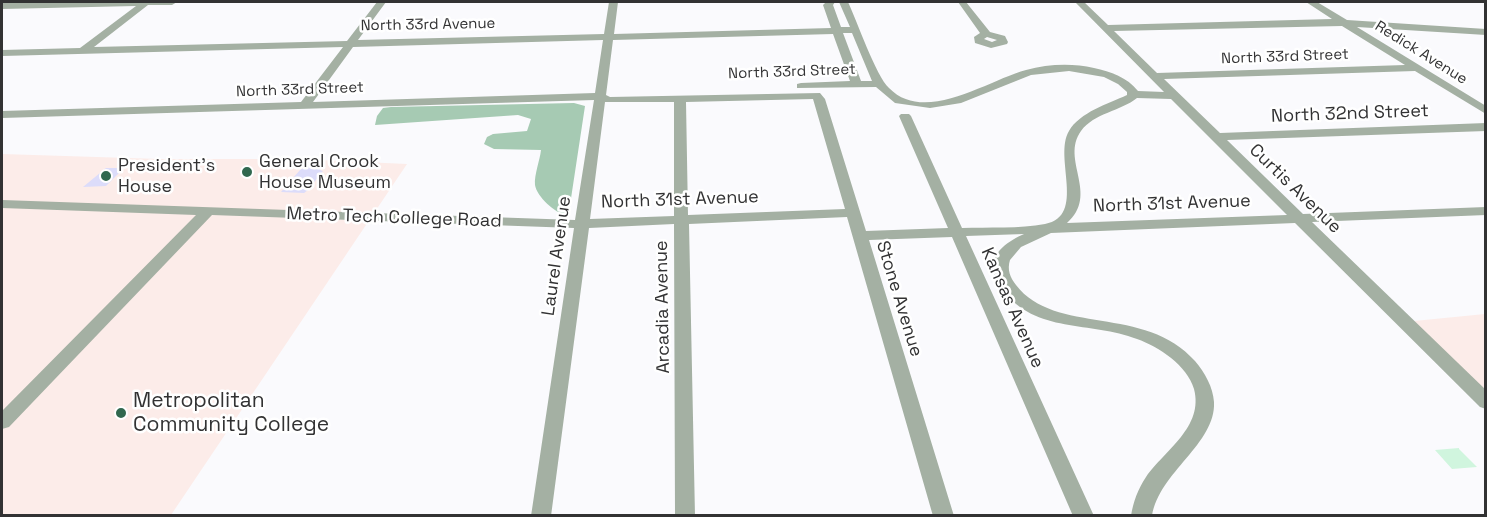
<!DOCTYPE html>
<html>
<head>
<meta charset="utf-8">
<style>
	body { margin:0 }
	#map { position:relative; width:1487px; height:517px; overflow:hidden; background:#fafafd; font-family:"Space Grotesk",sans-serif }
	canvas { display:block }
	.frame { position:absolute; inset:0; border:3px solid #323233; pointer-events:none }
</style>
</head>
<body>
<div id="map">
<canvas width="1487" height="517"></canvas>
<div class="frame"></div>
</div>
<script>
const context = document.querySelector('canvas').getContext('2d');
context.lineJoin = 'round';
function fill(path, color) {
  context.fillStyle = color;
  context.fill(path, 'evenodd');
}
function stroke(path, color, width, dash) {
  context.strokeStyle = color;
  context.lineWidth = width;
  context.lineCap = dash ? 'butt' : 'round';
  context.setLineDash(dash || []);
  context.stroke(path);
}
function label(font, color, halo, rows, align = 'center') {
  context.font = font + ' "Space Grotesk",sans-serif';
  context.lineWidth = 5;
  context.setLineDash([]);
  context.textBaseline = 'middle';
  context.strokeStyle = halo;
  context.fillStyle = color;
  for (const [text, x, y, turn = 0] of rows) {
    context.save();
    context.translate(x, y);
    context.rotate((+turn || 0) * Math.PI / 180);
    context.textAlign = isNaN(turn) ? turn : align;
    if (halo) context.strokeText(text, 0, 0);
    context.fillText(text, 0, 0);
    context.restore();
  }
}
fill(new Path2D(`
	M 2,154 L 160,159 L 298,159 L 407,164 L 171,515 L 2,516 Z
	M 1485,314 L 1485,391 L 1414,321 Z`), '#fcece9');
fill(new Path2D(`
	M 1459,448 L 1459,449 L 1477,467 L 1452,469 L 1435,450 Z`), '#d0f5de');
fill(new Path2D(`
	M 574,103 L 585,106 L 570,205 L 566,215 C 555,213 537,197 535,185 C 534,175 540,160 541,150 L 494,149 L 484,144 L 487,137 L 493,134 L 527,131 L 531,119 L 518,115 L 375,125 L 377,116 L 383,108 L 391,107 Z`), '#a6cab3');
fill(new Path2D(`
	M 307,166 L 322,167 L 320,170 L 323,171 L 308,190 L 304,193 L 281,192 L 300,170 Z
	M 106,168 L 124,168 L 106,186 L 83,187 Z`), '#dcdcfa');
fill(new Path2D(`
	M 76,2 L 177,2 L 172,5 L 148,5 L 94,47 L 347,41 L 377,2 L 386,2 L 358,40 L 604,34 L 609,2 L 618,2 L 614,34 L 831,28 L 823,5 L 826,2 L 835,2 L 833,5 L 841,27 L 850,27 L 839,2 L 848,2 C 857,21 876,76 889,88 C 925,125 988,80 1026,70 C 1048,64 1072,63 1094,68 C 1111,72 1127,77 1138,91 L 1164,92 L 1075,2 L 1084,2 L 1108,25 L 1332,19 L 1306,2 L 1317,2 L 1347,20 L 1486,29 L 1486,35 L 1357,27 L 1486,106 L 1486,114 L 1415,71 L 1164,79 L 1220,133 L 1486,123 L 1486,131 L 1227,140 L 1303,214 L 1486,207 L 1486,215 L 1312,222 L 1486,390 L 1486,409 L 1480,407 L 1295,223 L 1051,233 L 1021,247 L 1010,260 C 1007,270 1010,277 1016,285 C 1055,336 1145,304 1195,361 C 1205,373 1213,387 1214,402 C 1216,444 1159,472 1152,516 L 1131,516 C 1133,502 1138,489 1146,477 C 1165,450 1204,427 1194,389 C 1187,365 1159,347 1137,339 C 1091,321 1035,334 1003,290 C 998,284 994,277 993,270 C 991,252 1010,240 1024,234 L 966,236 L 1094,516 L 1073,516 L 952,237 L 869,240 L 954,516 L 933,516 L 847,217 L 689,224 L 695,516 L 675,516 L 674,224 L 589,228 L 551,516 L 531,516 L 574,228 L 212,215 L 9,427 L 2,429 L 2,411 L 196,215 L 2,208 L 2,200 L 575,220 L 594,100 L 2,118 L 2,111 L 301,102 L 343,47 L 2,56 L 2,50 L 80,48 L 136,6 L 2,9 L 2,3 ZM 1342,26 L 1405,65 L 1157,73 L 1114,31 ZM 843,33 L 852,33 L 872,81 L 861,81 ZM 833,34 L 850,81 L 801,83 L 797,84 L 797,88 L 876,87 L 895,103 L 930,108 L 961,103 L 1031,75 L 1069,71 L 1104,77 L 1118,84 L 1127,92 L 1127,95 C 1108,104 1080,112 1069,131 C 1053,157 1087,216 1045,224 C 1020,229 988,227 962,228 L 911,116 L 909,114 L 901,114 L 899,116 L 948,228 L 866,231 L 825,99 L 820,93 L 610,97 L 606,95 L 613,40 ZM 603,40 L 595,93 L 313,102 L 353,47 ZM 1137,98 L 1171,99 L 1287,215 L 1067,223 C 1100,194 1060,160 1081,131 C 1094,113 1121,111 1137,98 ZM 813,99 L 845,209 L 688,215 L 686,102 ZM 605,102 L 674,102 L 674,216 L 590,219 Z
	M 958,2 L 966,2 L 990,32 L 1005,36 L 1008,42 L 1007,44 L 991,48 L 975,43 L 974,37 L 980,33 ZM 987,37 L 997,40 L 992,42 L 984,39 Z`), '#a4b0a3');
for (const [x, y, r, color] of [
	[247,172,6,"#31684f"],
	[106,176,6,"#31684f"],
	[121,413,6,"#31684f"]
]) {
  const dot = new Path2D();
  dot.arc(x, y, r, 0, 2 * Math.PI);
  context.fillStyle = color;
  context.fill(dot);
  stroke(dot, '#fff', 2);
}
label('15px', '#323233', '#fff', [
	["North 33rd Avenue",428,25,-1],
	["Redick Avenue",1421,53,32],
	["North 33rd Street",1285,57,-2],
	["North 33rd Street",792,72,-2],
	["North 33rd Street",300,90,-2]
]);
label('18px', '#323233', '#fff', [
	["North 32nd Street",1350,114,-2],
	["Curtis Avenue",1295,189,44],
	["North 31st Avenue",680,200,-2],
	["North 31st Avenue",1172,204,-2],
	["Metro Tech College Road",394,218,2],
	["Laurel Avenue",557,256,-82],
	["Stone Avenue",899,299,73],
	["Arcadia Avenue",663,307,-91],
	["Kansas Avenue",1012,308,66]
]);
label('18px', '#323233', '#fff', [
	["General Crook",259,162],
	["House Museum",259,183],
	["President's",118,166],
	["House",118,187]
], 'left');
label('21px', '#323233', '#fff', [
	["Metropolitan",133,401],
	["Community College",133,425]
], 'left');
</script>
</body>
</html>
